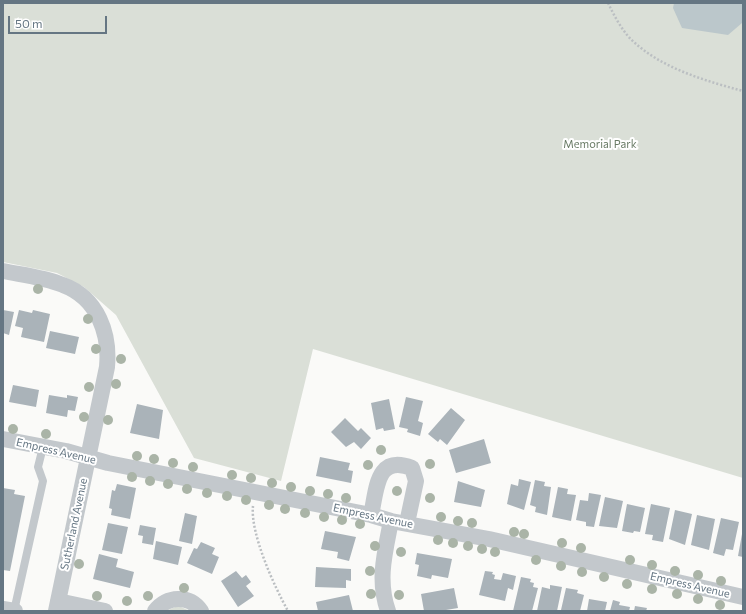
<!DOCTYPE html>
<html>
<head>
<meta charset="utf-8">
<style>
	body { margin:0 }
	#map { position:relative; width:746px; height:614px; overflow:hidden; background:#fafaf8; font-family:Commissioner,sans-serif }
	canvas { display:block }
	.frame { position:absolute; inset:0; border:4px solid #657683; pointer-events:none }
	.scale { position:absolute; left:8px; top:16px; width:99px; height:18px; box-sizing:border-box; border:2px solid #657683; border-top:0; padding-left:5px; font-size:12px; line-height:14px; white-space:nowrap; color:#657683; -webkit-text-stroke:3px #fff; paint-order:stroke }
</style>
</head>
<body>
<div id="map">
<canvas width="746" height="614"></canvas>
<div class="frame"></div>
<div class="scale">50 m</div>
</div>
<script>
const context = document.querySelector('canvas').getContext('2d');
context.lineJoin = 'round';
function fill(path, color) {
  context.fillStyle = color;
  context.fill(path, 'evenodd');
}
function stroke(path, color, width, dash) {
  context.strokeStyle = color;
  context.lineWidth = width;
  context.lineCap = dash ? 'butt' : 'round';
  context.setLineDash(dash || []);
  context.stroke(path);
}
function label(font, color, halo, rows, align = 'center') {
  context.font = font + ' Commissioner,sans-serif';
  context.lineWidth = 4;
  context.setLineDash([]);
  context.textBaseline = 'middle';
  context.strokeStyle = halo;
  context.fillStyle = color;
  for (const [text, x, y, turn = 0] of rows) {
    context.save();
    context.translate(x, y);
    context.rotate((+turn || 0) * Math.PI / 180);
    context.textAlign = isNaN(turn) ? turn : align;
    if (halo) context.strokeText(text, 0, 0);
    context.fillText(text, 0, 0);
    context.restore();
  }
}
fill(new Path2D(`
	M 3,3 L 743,3 L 743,478 L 313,349 L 281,481 L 194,458 L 116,315 L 84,287 L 57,273 L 3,262 Z
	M 175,607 L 181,607 L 190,611 L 166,611 Z`), '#dadfd7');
fill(new Path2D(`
	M 674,3 L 743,3 L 742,23 L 728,35 L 682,28 L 673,8 Z`), '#bbc7cb');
fill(new Path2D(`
	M 3,310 L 14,312 L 9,335 L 3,333 Z
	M 19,310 L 32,313 L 33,310 L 50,314 L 44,342 L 21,337 L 23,328 L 15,326 Z
	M 50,331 L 79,337 L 75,354 L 46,348 Z
	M 13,385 L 39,390 L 36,407 L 9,402 Z
	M 49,395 L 67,398 L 67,395 L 78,397 L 75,411 L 68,410 L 67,417 L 46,413 Z
	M 406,397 L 423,401 L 418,421 L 423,423 L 420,436 L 407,432 L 408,429 L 399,427 Z
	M 389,399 L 395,429 L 384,431 L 383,428 L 376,430 L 371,403 Z
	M 137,404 L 163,410 L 159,439 L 130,433 Z
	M 451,408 L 465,420 L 447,445 L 440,439 L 438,442 L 428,434 Z
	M 345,418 L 358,431 L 361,428 L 371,438 L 361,449 L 354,442 L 346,447 L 331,432 Z
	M 484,439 L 491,463 L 456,473 L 449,450 Z
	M 320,457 L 350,463 L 348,470 L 353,471 L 351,483 L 316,476 Z
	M 519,479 L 531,482 L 524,510 L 507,504 L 511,484 L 518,486 Z
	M 535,480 L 545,482 L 544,486 L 551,487 L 547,515 L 535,512 L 536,507 L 530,505 Z
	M 458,481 L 485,490 L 481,507 L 454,502 Z
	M 117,484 L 136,488 L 130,519 L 111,515 L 112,509 L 109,508 L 112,490 L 115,491 Z
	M 558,487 L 568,489 L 567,494 L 576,495 L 571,521 L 552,517 Z
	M 3,488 L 15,490 L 14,494 L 25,496 L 10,571 L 3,570 Z
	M 589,493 L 601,495 L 594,527 L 586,526 L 586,522 L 576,520 L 580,500 L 588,501 Z
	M 605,497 L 623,501 L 617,528 L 599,526 Z
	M 627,504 L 645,508 L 640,532 L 634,531 L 633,533 L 622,531 Z
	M 651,504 L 670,508 L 663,542 L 652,540 L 653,535 L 645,534 Z
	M 675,510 L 692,514 L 685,545 L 669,539 Z
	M 185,513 L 197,516 L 192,544 L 179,541 Z
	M 697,515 L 715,519 L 709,550 L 691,545 Z
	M 721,518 L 739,522 L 733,550 L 726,549 L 724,556 L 713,553 Z
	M 108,523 L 128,527 L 122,554 L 102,550 Z
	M 140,525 L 156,528 L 153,545 L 142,543 L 143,536 L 138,535 Z
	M 325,531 L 356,537 L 349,561 L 337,558 L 338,552 L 321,549 Z
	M 742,534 L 743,534 L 743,557 L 738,556 Z
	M 156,541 L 182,547 L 178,565 L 153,559 Z
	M 201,542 L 215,548 L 212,554 L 219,557 L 212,574 L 187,563 L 194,548 L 197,549 Z
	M 417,553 L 452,559 L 448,578 L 432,575 L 431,579 L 417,576 L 419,565 L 415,564 Z
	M 99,554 L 118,559 L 116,567 L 134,572 L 130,588 L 93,579 Z
	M 316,567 L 351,569 L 351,581 L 346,580 L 346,588 L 315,587 Z
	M 236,571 L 242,578 L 246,575 L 251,582 L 246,586 L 254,596 L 238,607 L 221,581 Z
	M 485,571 L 493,572 L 492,574 L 495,575 L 494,579 L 501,580 L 503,573 L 516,576 L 513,590 L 508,588 L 505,601 L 479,595 Z
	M 521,577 L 531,579 L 530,582 L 534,583 L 533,587 L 538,588 L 532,611 L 513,611 Z
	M 550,585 L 562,587 L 557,611 L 537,611 L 542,587 L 550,589 Z
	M 454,588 L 458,608 L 440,611 L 424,611 L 421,594 Z
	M 566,588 L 578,590 L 577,593 L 584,595 L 580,611 L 561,610 Z
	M 349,595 L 353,611 L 318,611 L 316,602 Z
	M 589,599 L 607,602 L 605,611 L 587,611 Z
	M 613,600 L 620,602 L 619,605 L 630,607 L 629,611 L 610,611 Z
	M 635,606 L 647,608 L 646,611 L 634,611 Z`), '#aab3b9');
stroke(new Path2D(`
	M 608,3 C 615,17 623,33 635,43 C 664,69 706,81 743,91
	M 253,506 C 250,533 274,586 288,611`), '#bbbfc2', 2.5, [2, 2]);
stroke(new Path2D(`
	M 14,611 L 43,481 L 38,467 L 43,447`), '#c3c8cc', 8);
stroke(new Path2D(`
	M 3,271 C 23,275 44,277 63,285 C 98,298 110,334 107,367 L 56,611
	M 3,439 L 66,451 L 108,463 L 371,515 L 391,521 L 489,539 L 743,597
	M 371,515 C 377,489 376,454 412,468 L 416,481 L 407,523
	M 58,601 L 105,611
	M 3,609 L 15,611
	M 155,611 C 167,596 189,594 201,611
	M 388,611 C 377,580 385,552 391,521`), '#c3c8cc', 16);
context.fillStyle = '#aab4a7';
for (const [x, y] of [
	[38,289],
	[88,319],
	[96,349],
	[121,359],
	[116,384],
	[89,387],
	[84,417],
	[108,420],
	[13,429],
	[46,434],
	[381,450],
	[137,456],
	[154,459],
	[173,463],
	[430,464],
	[368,465],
	[193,467],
	[232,475],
	[132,477],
	[251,478],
	[150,481],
	[272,483],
	[168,484],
	[291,487],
	[187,489],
	[310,491],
	[397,491],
	[207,493],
	[328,494],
	[227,496],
	[346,498],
	[430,498],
	[246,500],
	[269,505],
	[285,509],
	[305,513],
	[324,517],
	[441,517],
	[342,520],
	[458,521],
	[472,523],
	[360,524],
	[514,532],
	[524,534],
	[438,540],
	[453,543],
	[562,543],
	[375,546],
	[468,546],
	[581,548],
	[482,549],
	[401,552],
	[495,552],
	[536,560],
	[630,560],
	[79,564],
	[652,565],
	[561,566],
	[370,571],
	[675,571],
	[582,572],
	[698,575],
	[604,577],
	[721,581],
	[627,584],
	[184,588],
	[652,589],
	[371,594],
	[677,594],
	[399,595],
	[97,596],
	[148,596],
	[698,599],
	[127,601],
	[720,605]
]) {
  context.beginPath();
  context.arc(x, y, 5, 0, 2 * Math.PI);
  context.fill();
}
label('11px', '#687a64', '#fff', [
	["Memorial Park",600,144]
]);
label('11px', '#657683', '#fff', [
	["Empress Avenue",56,451,13],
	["Empress Avenue",373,516,12],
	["Sutherland Avenue",74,524,-78],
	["Empress Avenue",690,585,13]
]);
</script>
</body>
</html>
